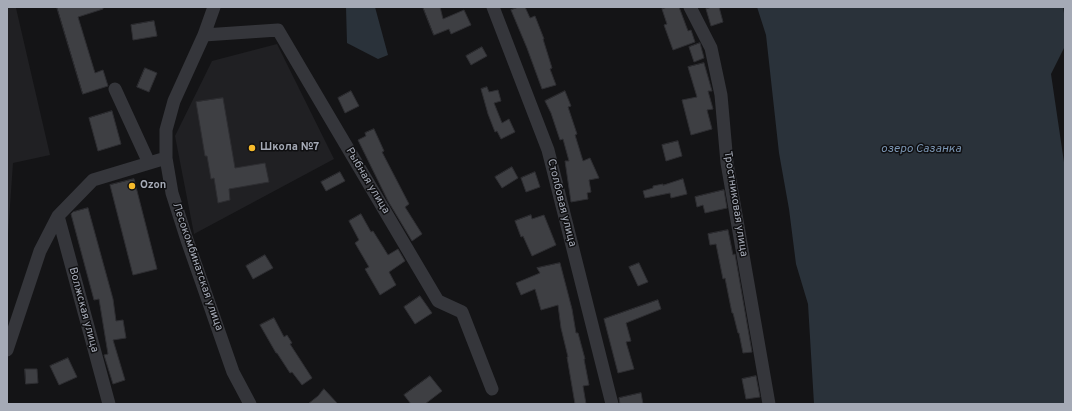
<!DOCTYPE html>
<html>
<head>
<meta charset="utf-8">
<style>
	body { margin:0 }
	#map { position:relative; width:1072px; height:411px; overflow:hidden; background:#141416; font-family:Overpass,sans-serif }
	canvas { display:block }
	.frame { position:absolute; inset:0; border:8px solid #a5aab6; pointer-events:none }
</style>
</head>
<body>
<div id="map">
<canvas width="1072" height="411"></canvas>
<div class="frame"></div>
</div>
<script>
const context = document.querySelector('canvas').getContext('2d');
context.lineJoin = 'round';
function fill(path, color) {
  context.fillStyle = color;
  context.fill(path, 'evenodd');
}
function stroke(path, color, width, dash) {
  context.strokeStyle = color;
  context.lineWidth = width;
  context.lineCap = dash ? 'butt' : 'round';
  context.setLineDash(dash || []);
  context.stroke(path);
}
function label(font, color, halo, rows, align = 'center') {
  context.font = font + ' Overpass,sans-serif';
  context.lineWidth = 3;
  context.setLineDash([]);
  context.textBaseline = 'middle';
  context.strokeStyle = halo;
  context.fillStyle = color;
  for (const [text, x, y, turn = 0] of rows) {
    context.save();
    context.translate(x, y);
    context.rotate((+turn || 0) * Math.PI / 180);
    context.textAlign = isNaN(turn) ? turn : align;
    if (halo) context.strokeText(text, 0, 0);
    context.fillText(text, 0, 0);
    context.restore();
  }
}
fill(new Path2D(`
	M 7,7 L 18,7 L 16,8 L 50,155 L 13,163 L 7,249 Z
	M 277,44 L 334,159 L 194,234 L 175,136 L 212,61 Z`), '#202023');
fill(new Path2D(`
	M 346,7 L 375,7 L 388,55 L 378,59 L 347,43 Z
	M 757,7 L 1063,7 L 1065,19 L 1065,46 L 1051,74 L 1065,169 L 1065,404 L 814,404 L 808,304 L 796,264 L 789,209 L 779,153 L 766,35 Z`), '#2a323a');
const building = new Path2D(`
	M 57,7 L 103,7 L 103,9 L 78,17 L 95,73 L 103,70 L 108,86 L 83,94 Z
	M 423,7 L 440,7 L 443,19 L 464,10 L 471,25 L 451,34 L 449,29 L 434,35 Z
	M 519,7 L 525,7 L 530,18 L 535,16 L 544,39 L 543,39 L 552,68 L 550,69 L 556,85 L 542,89 L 527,48 L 511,10 Z
	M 668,7 L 679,7 L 688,31 L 691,30 L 695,42 L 673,50 L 664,25 L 667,24 L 662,9 Z
	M 713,7 L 719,7 L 723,22 L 711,26 L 706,9 Z
	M 154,21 L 157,36 L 133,40 L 131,25 Z
	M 700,43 L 704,58 L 694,62 L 689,47 Z
	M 482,47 L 487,56 L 471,65 L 466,56 Z
	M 704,63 L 712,91 L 708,91 L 713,109 L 707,110 L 712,129 L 691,135 L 682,100 L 697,97 L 688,67 Z
	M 145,68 L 157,73 L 149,92 L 137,87 Z
	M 487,87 L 489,92 L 498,90 L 501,101 L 494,103 L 502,123 L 509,119 L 515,132 L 501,139 L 497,131 L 495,132 L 488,114 L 481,89 Z
	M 351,91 L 359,106 L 345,113 L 338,98 Z
	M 565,91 L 571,106 L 568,107 L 577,134 L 575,135 L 583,161 L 590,158 L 599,178 L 589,180 L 591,192 L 587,193 L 588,199 L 571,202 L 565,161 L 569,161 L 563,139 L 560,140 L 551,113 L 545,101 Z
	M 223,98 L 235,168 L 265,163 L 269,182 L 229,189 L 230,200 L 218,203 L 214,178 L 211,179 L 207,156 L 205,156 L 196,102 Z
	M 112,111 L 121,144 L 98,151 L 89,118 Z
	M 374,129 L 384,151 L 382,152 L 409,204 L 405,207 L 422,234 L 412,241 L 388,201 L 358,140 L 366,136 L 365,133 Z
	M 678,141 L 682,156 L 666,161 L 662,145 Z
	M 512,167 L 518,178 L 502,188 L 495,177 Z
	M 340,172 L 345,181 L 326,191 L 321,182 Z
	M 535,172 L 540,187 L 526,192 L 521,178 Z
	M 134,179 L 157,269 L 133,275 L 110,185 Z
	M 683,179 L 687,194 L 671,198 L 670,193 L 645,198 L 643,191 L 653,188 L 653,186 L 663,184 L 663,185 Z
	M 724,190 L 727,208 L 705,213 L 703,205 L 697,207 L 695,197 Z
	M 88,208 L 113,299 L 116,321 L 123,320 L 126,338 L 113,340 L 125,380 L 113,384 L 104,355 L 108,354 L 99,299 L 94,300 L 71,214 L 73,212 Z
	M 361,214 L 371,232 L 373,231 L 388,255 L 398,249 L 405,261 L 389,272 L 396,285 L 380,295 L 365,269 L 369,267 L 355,243 L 359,240 L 349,221 Z
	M 531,215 L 532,219 L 544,215 L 556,245 L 532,256 L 523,236 L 521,237 L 515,221 Z
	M 728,230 L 733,255 L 735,254 L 752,352 L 743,353 L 739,333 L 738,333 L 733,313 L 732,313 L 725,278 L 723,279 L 716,244 L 710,245 L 708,234 Z
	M 265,255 L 273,268 L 253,279 L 246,266 Z
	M 560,263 L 572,309 L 576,333 L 578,333 L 585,359 L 584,359 L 589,385 L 583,386 L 586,404 L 575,404 L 567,357 L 568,357 L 561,328 L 558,305 L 541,310 L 535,289 L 521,295 L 516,283 L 540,273 L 537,268 Z
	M 639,263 L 648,282 L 638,286 L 629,267 Z
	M 420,296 L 432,313 L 415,324 L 404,307 Z
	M 658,300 L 661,309 L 626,323 L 631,341 L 626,342 L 634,369 L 618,373 L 604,319 Z
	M 274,318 L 284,337 L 287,335 L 292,343 L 290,344 L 312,378 L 302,385 L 292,372 L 290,373 L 277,353 L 276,353 L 260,325 Z
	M 68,358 L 77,377 L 59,385 L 50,366 Z
	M 25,369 L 37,369 L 38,383 L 26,384 Z
	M 430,376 L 442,391 L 425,404 L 411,404 L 404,395 Z
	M 756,376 L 760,397 L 746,399 L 742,379 Z
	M 324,389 L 338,404 L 308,404 L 318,396 Z
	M 641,393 L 643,404 L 620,404 L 619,398 Z`);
fill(building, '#3e3f43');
stroke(building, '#2e2e32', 1);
stroke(new Path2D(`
	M 214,7 L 204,35 L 174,101 L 166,130 L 166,158 L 172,193 L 187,240 L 233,372 L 250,404
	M 493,7 L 548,150 L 612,404
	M 690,7 L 711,48 L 721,95 L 727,163 L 769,404
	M 204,35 L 278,30 L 438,301 L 462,312 L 492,389
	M 115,89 L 149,163
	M 58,216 L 109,404
	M 7,350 L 40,251 L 58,216 L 93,180 L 166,158`), '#35363b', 13);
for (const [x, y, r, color] of [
	[252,148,4,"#f6ba2b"],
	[132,186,4,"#f6ba2b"]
]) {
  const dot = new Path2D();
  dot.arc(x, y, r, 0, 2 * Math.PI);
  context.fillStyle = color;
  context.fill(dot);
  stroke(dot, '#0f0f11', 1.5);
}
label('bold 11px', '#a5aab6', '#0f0f11', [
	["Школа №7",260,148],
	["Ozon",140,186]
], 'left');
label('11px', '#a5aab6', '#0f0f11', [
	["Рыбная улица",367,181,59],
	["Столбовая улица",561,203,76],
	["Тростниковая улица",735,204,81],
	["Лесокомбинатская улица",197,267,71],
	["Волжская улица",83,310,75]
]);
label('italic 12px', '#7b96b3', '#0f0f11', [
	["озеро Сазанка",921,150]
]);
</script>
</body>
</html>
